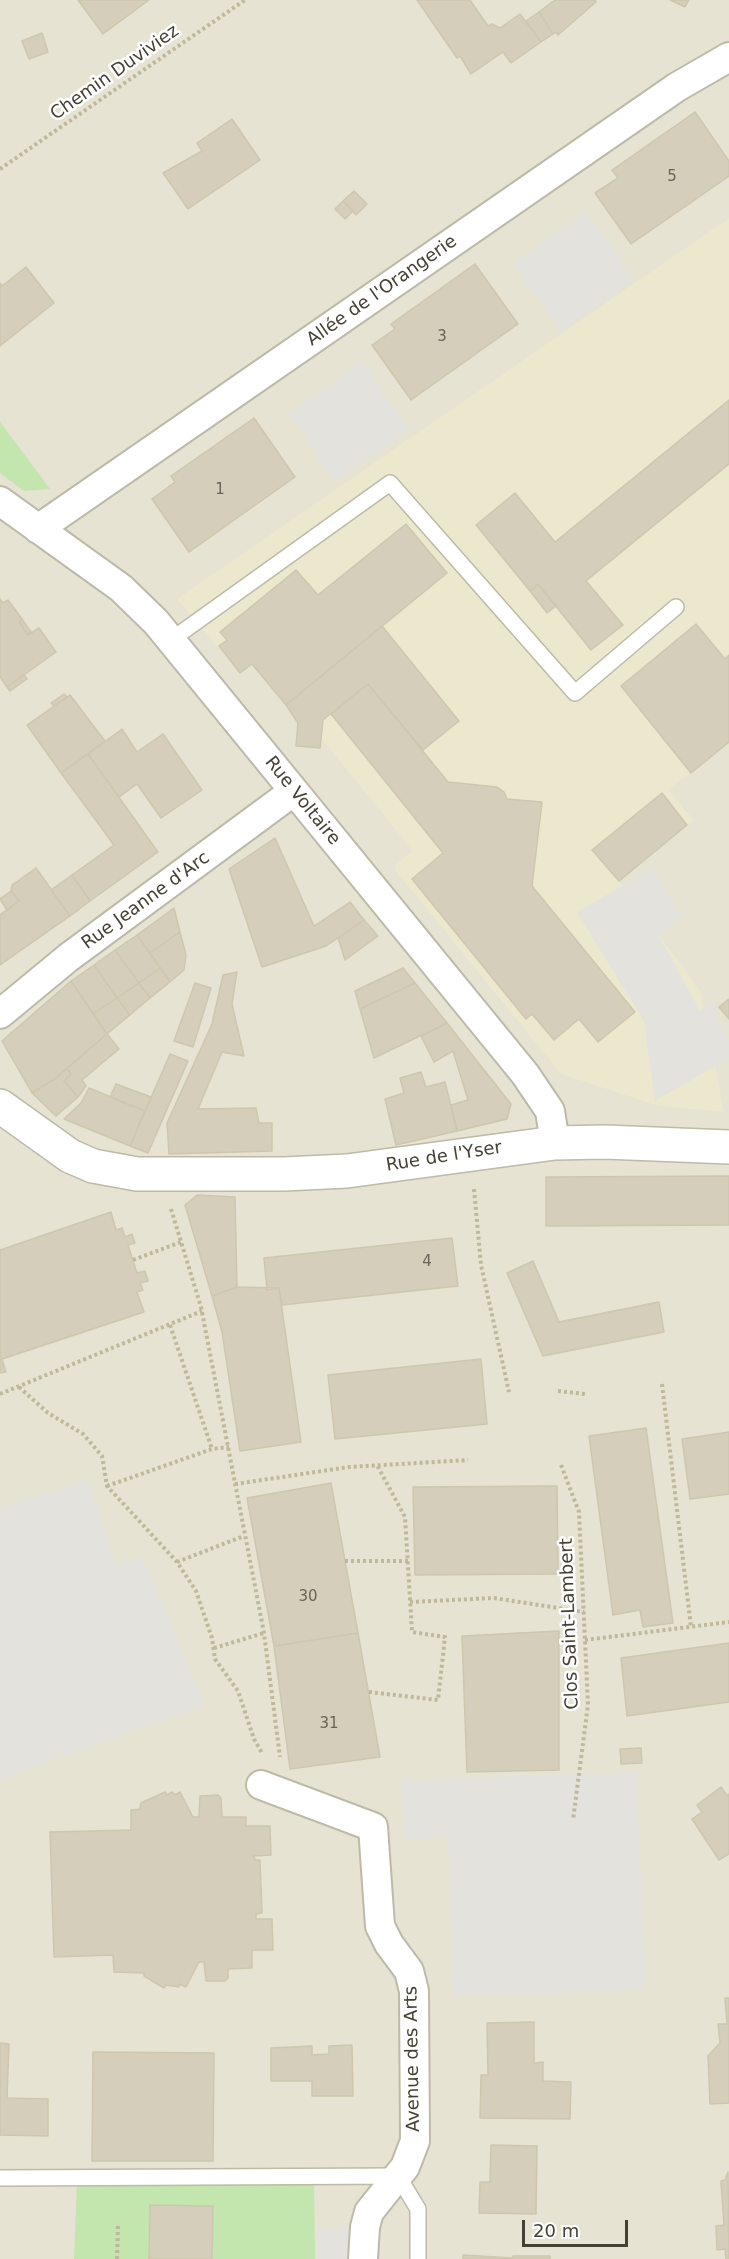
<!DOCTYPE html>
<html>
<head>
<meta charset="utf-8">
<style>
	body { margin:0 }
	#map { position:relative; width:729px; height:2259px; overflow:hidden; background:#f2f0e5; font-family:"DejaVu Sans",sans-serif }
	canvas { display:block }
	.scale { position:absolute; left:522px; top:2220px; width:106px; height:27px; box-sizing:border-box; border:3px solid #444134; border-top:0; padding-left:8px; font-size:18px; line-height:21px; white-space:nowrap; color:#444134; -webkit-text-stroke:4px #fff; paint-order:stroke }
</style>
</head>
<body>
<div id="map">
<canvas width="729" height="2259"></canvas>
<div class="scale">20 m</div>
</div>
<script>
const context = document.querySelector('canvas').getContext('2d');
context.lineJoin = 'round';
function fill(path, color) {
  context.fillStyle = color;
  context.fill(path, 'evenodd');
}
function stroke(path, color, width, dash) {
  context.strokeStyle = color;
  context.lineWidth = width;
  context.lineCap = dash ? 'butt' : 'round';
  context.setLineDash(dash || []);
  context.stroke(path);
}
function label(font, color, halo, rows, align = 'center') {
  context.font = font + ' "DejaVu Sans",sans-serif';
  context.lineWidth = 5;
  context.setLineDash([]);
  context.textBaseline = 'middle';
  context.strokeStyle = halo;
  context.fillStyle = color;
  for (const [text, x, y, turn = 0] of rows) {
    context.save();
    context.translate(x, y);
    context.rotate((+turn || 0) * Math.PI / 180);
    context.textAlign = isNaN(turn) ? turn : align;
    if (halo) context.strokeText(text, 0, 0);
    context.fillText(text, 0, 0);
    context.restore();
  }
}
fill(new Path2D(`
	M 0,0 L 729,0 L 729,2259 L 0,2259 Z`), '#e6e3d3');
fill(new Path2D(`
	M 729,218 L 729,741 L 668,790 L 694,820 L 619,881 L 700,990 L 724,1112 L 659,1106 L 561,1074 L 395,870 L 395,865 L 413,851 L 321,738 L 252,664 L 240,673 L 177,599 Z`), '#ebe8ce');
fill(new Path2D(`
	M 0,422 L 50,489 L 24,491 L 0,473 Z
	M 314,2176 L 315,2259 L 74,2259 L 77,2180 Z`), '#c2e6ad');
fill(new Path2D(`
	M 586,212 L 634,280 L 561,331 L 513,263 Z
	M 361,362 L 409,430 L 335,481 L 288,414 Z
	M 652,869 L 681,917 L 658,934 L 700,1011 L 711,1002 L 729,1042 L 729,1058 L 655,1101 L 644,1021 L 577,912 Z
	M 88,1480 L 115,1566 L 142,1558 L 204,1705 L 0,1779 L 0,1507 Z
	M 637,1772 L 644,1990 L 454,1996 L 448,1838 L 404,1839 L 402,1780 Z
	M 315,2227 L 365,2227 L 363,2259 L 315,2259 Z`), '#e3e2dd');
const building = new Path2D(`
	M 78,0 L 149,0 L 103,34 Z
	M 417,0 L 470,0 L 488,26 L 492,24 L 500,28 L 520,14 L 541,42 L 511,63 L 503,52 L 471,74 L 460,56 L 457,58 Z
	M 555,0 L 595,0 L 596,2 L 558,35 L 556,32 L 553,34 L 539,12 Z
	M 670,0 L 689,0 L 685,7 Z
	M 539,12 L 553,34 L 541,42 L 526,21 Z
	M 42,33 L 48,52 L 29,59 L 22,41 Z
	M 695,112 L 729,161 L 729,176 L 631,244 L 595,193 L 618,178 L 612,170 Z
	M 232,119 L 260,160 L 188,209 L 163,173 L 202,151 L 197,143 Z
	M 354,191 L 367,204 L 356,215 L 343,201 Z
	M 343,201 L 353,211 L 345,219 L 335,209 Z
	M 475,264 L 518,324 L 411,400 L 372,345 L 395,329 L 391,324 Z
	M 26,267 L 54,303 L 0,346 L 0,283 L 2,286 Z
	M 729,400 L 729,464 L 586,581 L 623,625 L 591,650 L 538,584 L 530,591 L 476,525 L 515,493 L 555,542 Z
	M 254,418 L 295,477 L 189,552 L 152,499 L 175,482 L 171,476 Z
	M 406,524 L 447,573 L 286,705 L 252,664 L 240,673 L 219,646 L 227,640 L 220,632 L 296,570 L 318,595 Z
	M 538,584 L 556,606 L 547,613 L 530,591 Z
	M 0,599 L 3,603 L 8,600 L 22,619 L 19,622 L 28,635 L 39,628 L 56,652 L 7,687 L 0,677 Z
	M 22,619 L 31,632 L 28,635 L 19,622 Z
	M 696,624 L 725,659 L 729,655 L 729,742 L 691,773 L 621,686 Z
	M 382,626 L 459,721 L 423,750 L 368,684 L 323,720 L 320,748 L 296,746 L 298,723 L 286,705 Z
	M 24,675 L 27,679 L 10,691 L 7,687 Z
	M 368,684 L 448,782 L 497,787 L 504,792 L 507,799 L 542,802 L 532,886 L 635,1012 L 598,1042 L 579,1019 L 554,1040 L 532,1014 L 526,1019 L 412,879 L 443,853 L 331,714 Z
	M 64,694 L 67,697 L 54,706 L 51,703 Z
	M 70,695 L 105,741 L 61,773 L 27,725 Z
	M 122,729 L 137,752 L 163,734 L 202,790 L 161,818 L 137,784 L 119,797 L 88,754 Z
	M 88,754 L 158,852 L 90,901 L 72,875 L 114,845 L 61,773 Z
	M 662,793 L 687,825 L 619,881 L 592,850 Z
	M 275,838 L 314,926 L 350,902 L 364,920 L 326,946 L 262,967 L 229,869 Z
	M 36,868 L 70,916 L 0,965 L 0,915 L 19,901 L 11,891 L 12,885 Z
	M 72,875 L 90,901 L 70,916 L 51,890 Z
	M 11,891 L 19,901 L 7,910 L 0,899 Z
	M 174,908 L 180,932 L 150,953 L 137,935 Z
	M 364,920 L 378,936 L 345,960 L 338,938 Z
	M 180,932 L 186,955 L 184,970 L 170,982 L 150,953 Z
	M 137,935 L 160,968 L 139,983 L 115,950 Z
	M 115,950 L 139,983 L 117,998 L 94,965 Z
	M 94,965 L 117,998 L 93,1014 L 71,981 Z
	M 160,968 L 170,982 L 150,998 L 139,983 Z
	M 403,968 L 415,983 L 360,1009 L 355,991 Z
	M 237,972 L 232,1004 L 244,1056 L 222,1052 L 198,1109 L 256,1108 L 259,1123 L 272,1123 L 272,1151 L 169,1154 L 167,1123 L 212,1024 L 223,975 Z
	M 71,981 L 107,1034 L 56,1078 L 32,1093 L 2,1041 Z
	M 139,983 L 150,998 L 130,1015 L 117,998 Z
	M 195,983 L 211,988 L 193,1047 L 174,1041 Z
	M 415,983 L 447,1023 L 374,1058 L 360,1009 Z
	M 117,998 L 130,1015 L 107,1034 L 93,1014 Z
	M 729,999 L 729,1019 L 719,1007 Z
	M 447,1023 L 511,1104 L 507,1119 L 457,1131 L 451,1105 L 468,1100 L 453,1051 L 434,1062 L 421,1036 Z
	M 107,1034 L 119,1049 L 82,1080 L 86,1086 L 78,1097 L 64,1081 L 71,1074 L 67,1068 Z
	M 170,1054 L 188,1061 L 148,1153 L 130,1146 Z
	M 67,1068 L 71,1074 L 64,1081 L 78,1097 L 56,1116 L 32,1093 L 56,1078 Z
	M 421,1072 L 426,1087 L 445,1082 L 457,1131 L 396,1145 L 385,1099 L 404,1093 L 400,1078 Z
	M 116,1084 L 151,1097 L 145,1111 L 110,1097 Z
	M 89,1088 L 145,1111 L 130,1146 L 64,1119 L 81,1103 Z
	M 729,1176 L 729,1225 L 546,1226 L 546,1177 Z
	M 197,1195 L 235,1197 L 237,1287 L 212,1296 L 185,1205 Z
	M 111,1212 L 116,1230 L 122,1228 L 125,1237 L 132,1234 L 135,1243 L 128,1245 L 137,1273 L 145,1271 L 148,1281 L 140,1283 L 143,1290 L 137,1292 L 144,1312 L 2,1359 L 6,1372 L 0,1373 L 0,1250 Z
	M 452,1238 L 458,1286 L 282,1305 L 279,1288 L 267,1290 L 264,1258 Z
	M 533,1261 L 559,1322 L 659,1302 L 664,1332 L 543,1356 L 507,1273 Z
	M 237,1287 L 279,1288 L 301,1442 L 240,1451 L 222,1332 L 212,1296 Z
	M 481,1359 L 487,1424 L 335,1439 L 328,1375 Z
	M 646,1428 L 673,1623 L 643,1627 L 640,1610 L 613,1615 L 589,1436 Z
	M 729,1432 L 729,1494 L 690,1499 L 682,1439 Z
	M 331,1483 L 358,1633 L 274,1646 L 247,1498 Z
	M 557,1486 L 558,1574 L 415,1575 L 413,1487 Z
	M 559,1631 L 559,1770 L 467,1772 L 462,1636 Z
	M 358,1633 L 380,1757 L 290,1769 L 274,1646 Z
	M 729,1643 L 729,1702 L 627,1716 L 621,1658 Z
	M 641,1748 L 642,1763 L 621,1764 L 620,1749 Z
	M 721,1787 L 727,1796 L 729,1794 L 729,1854 L 719,1860 L 692,1819 L 702,1812 L 697,1805 Z
	M 165,1792 L 167,1795 L 172,1792 L 175,1795 L 180,1792 L 193,1817 L 199,1817 L 200,1796 L 218,1795 L 221,1798 L 222,1817 L 246,1817 L 246,1826 L 270,1826 L 271,1855 L 254,1856 L 255,1860 L 260,1860 L 262,1913 L 256,1914 L 256,1919 L 272,1919 L 273,1950 L 252,1950 L 252,1968 L 228,1969 L 228,1978 L 225,1981 L 206,1981 L 204,1962 L 199,1962 L 186,1987 L 180,1984 L 179,1987 L 166,1985 L 164,1988 L 144,1976 L 144,1973 L 114,1972 L 113,1955 L 54,1957 L 50,1832 L 131,1830 L 131,1810 L 140,1809 L 141,1803 Z
	M 725,1998 L 729,1998 L 729,2103 L 710,2104 L 708,2056 L 720,2043 L 718,2024 L 727,2024 Z
	M 534,2022 L 534,2063 L 543,2062 L 543,2081 L 571,2082 L 570,2119 L 480,2118 L 481,2075 L 488,2075 L 487,2023 Z
	M 0,2043 L 9,2044 L 7,2098 L 48,2099 L 48,2136 L 0,2135 Z
	M 352,2045 L 353,2096 L 312,2096 L 312,2081 L 271,2081 L 271,2048 L 312,2046 L 312,2055 L 329,2054 L 329,2046 Z
	M 93,2052 L 214,2053 L 213,2161 L 92,2161 Z
	M 491,2145 L 537,2146 L 536,2214 L 479,2213 L 480,2182 L 490,2182 Z
	M 728,2172 L 729,2259 L 726,2259 L 725,2249 L 717,2250 L 716,2226 L 724,2225 L 721,2181 L 725,2180 Z
	M 150,2205 L 213,2206 L 212,2259 L 149,2259 Z
	M 463,2255 L 513,2258 L 513,2256 L 550,2256 L 550,2259 L 463,2259 Z`);
fill(building, '#d4ceba');
stroke(building, '#cec7ae', 1.5);
const service = new Path2D(`
	M 171,640 L 390,483 L 575,693 L 676,607
	M 0,2178 L 398,2176 L 418,2209 L 418,2259`);
const minor = new Path2D(`
	M 0,501 L 121,588 L 156,622 L 525,1074 L 550,1111 L 555,1143
	M 38,529 L 677,87 L 729,57
	M 0,1014 L 69,957 L 294,791
	M 261,1785 L 373,1827 L 380,1926 L 389,1944 L 409,1971 L 414,1991 L 415,2141 L 405,2167 L 369,2212 L 365,2227 L 363,2259`);
const tertiary = new Path2D(`
	M 0,1106 L 70,1156 L 93,1166 L 137,1174 L 284,1174 L 347,1171 L 555,1143 L 605,1142 L 729,1147`);
stroke(service, '#bdbaa7', 18);
stroke(minor, '#bdbaa7', 32);
stroke(tertiary, '#bdbaa7', 36);
stroke(new Path2D(`
	M 0,169 L 245,0
	M 474,1189 L 481,1265 L 509,1392
	M 171,1209 L 201,1307 L 264,1633 L 280,1757
	M 133,1260 L 181,1242
	M 170,1325 L 212,1449
	M 662,1384 L 691,1627
	M 19,1387 L 48,1413 L 83,1434 L 102,1456 L 107,1486 L 177,1562 L 196,1591 L 212,1638 L 215,1659 L 238,1691 L 254,1739 L 262,1753
	M 558,1391 L 585,1394
	M 0,1394 L 202,1311
	M 561,1465 L 579,1512 L 588,1705 L 573,1820
	M 235,1484 L 349,1467 L 468,1460
	M 107,1486 L 212,1449 L 229,1447
	M 345,1561 L 408,1561
	M 177,1562 L 244,1536
	M 410,1602 L 494,1598 L 584,1612
	M 585,1640 L 729,1622
	M 214,1648 L 264,1633
	M 369,1692 L 438,1700 L 445,1637 L 412,1632 L 405,1517 L 377,1465
	M 117,2259 L 118,2225`), '#bfb899', 4, [3, 3]);
stroke(service, '#fff', 15);
stroke(minor, '#fff', 28);
stroke(tertiary, '#fff', 33);
label('15px', '#686456', null, [
	["5",672,177],
	["3",442,337],
	["1",220,490],
	["4",427,1262],
	["30",308,1597],
	["31",329,1724]
]);
label('18px', '#444134', '#fff', [
	["Chemin Duviviez",115,73,-35],
	["Allée de l'Orangerie",382,291,-35],
	["Rue Voltaire",302,801,51],
	["Rue Jeanne d'Arc",146,901,-36],
	["Rue de l'Yser",444,1157,-9],
	["Clos Saint-Lambert",570,1624,-92],
	["Avenue des Arts",413,2059,-91]
]);
</script>
</body>
</html>
